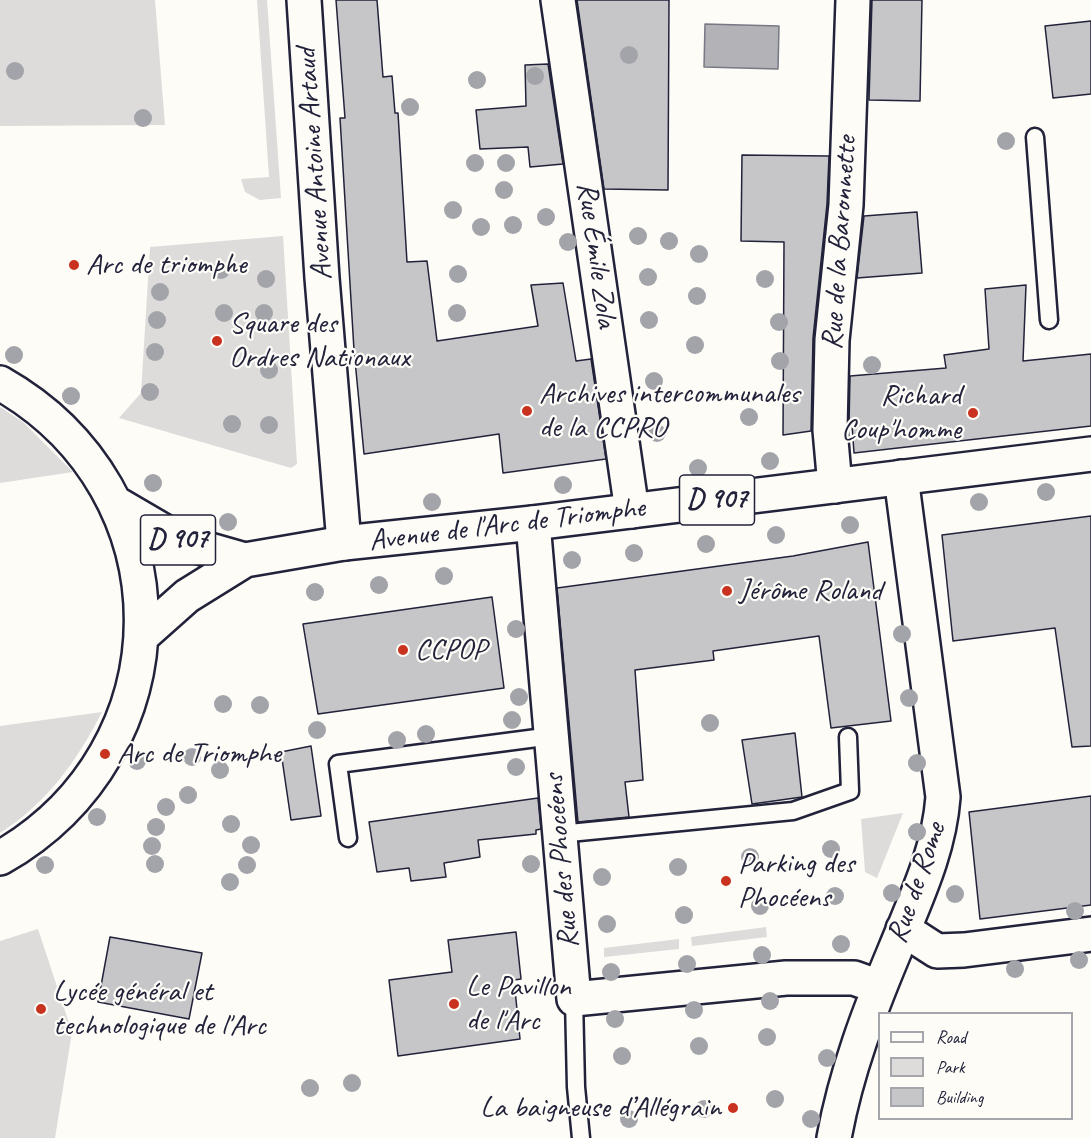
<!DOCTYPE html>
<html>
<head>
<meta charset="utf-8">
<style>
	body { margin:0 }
	#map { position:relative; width:1091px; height:1138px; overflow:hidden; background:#fdfcf7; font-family:Caveat,sans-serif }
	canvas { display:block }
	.legend { position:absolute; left:878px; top:1012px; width:195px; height:108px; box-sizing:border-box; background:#fdfcf7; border:2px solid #a5a5ac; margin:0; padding:8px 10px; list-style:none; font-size:18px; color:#22223b }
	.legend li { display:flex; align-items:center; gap:12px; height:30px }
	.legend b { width:30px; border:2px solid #a5a5ac }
</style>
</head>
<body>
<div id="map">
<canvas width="1091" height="1138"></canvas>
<ul class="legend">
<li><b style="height:8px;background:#fdfcf7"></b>Road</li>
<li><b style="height:16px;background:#dddcdb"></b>Park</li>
<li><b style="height:16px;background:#c6c6c8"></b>Building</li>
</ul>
</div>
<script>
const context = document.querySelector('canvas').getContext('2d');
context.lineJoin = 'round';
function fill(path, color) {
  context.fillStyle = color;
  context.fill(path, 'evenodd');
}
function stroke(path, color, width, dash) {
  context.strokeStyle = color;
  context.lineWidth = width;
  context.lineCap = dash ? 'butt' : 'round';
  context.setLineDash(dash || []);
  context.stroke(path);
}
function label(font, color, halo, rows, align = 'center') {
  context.font = font + ' Caveat,sans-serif';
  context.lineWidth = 4.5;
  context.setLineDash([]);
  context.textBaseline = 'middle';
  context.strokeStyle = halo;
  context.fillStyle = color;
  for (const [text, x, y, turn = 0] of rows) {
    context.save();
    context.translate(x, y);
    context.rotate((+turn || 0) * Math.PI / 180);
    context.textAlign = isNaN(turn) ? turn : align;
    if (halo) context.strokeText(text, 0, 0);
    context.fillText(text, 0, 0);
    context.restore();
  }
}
fill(new Path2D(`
	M 0,0 L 155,0 L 165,125 L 0,126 Z
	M 257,0 L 267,0 L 281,198 L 260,200 L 245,192 L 241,179 L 269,177 Z
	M 283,236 L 297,464 L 291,468 L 119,418 L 141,393 L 150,247 Z
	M 0,407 L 23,422 L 73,472 L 0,483 Z
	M 102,712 C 77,761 47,803 0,833 L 0,726 Z
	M 903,813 L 877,878 L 865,872 L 861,819 Z
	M 766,927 L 767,937 L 692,946 L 691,937 Z
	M 38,929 L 72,1032 L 55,1138 L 0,1138 L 0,941 Z
	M 679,939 L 679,949 L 604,957 L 604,948 Z`), '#dddcdb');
const water = new Path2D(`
	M 705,24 L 779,26 L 778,69 L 704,67 Z`);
fill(water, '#b2b2b7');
stroke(water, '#787885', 1.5);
const building = new Path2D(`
	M 336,0 L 377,0 L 383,77 L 392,76 L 395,113 L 398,113 L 407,262 L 427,261 L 437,341 L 538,326 L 531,285 L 563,283 L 576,361 L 591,359 L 606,459 L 503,473 L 499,434 L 364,454 L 354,350 L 340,118 L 345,118 Z
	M 577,0 L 669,0 L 668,190 L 604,189 Z
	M 872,0 L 922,0 L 920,101 L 869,100 Z
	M 1091,21 L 1091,94 L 1053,98 L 1045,26 Z
	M 548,64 L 563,164 L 530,167 L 528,147 L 480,149 L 476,110 L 526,106 L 525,65 Z
	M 742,155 L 829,156 L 827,204 L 813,338 L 811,431 L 783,435 L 784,242 L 741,241 Z
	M 917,212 L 922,273 L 857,278 L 864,216 Z
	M 1026,285 L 1023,361 L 1091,354 L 1091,426 L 854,453 L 852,425 L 849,425 L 850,376 L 946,368 L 944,355 L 989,349 L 985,289 Z
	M 1091,516 L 1091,746 L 1072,747 L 1055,628 L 953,641 L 942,535 Z
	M 868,542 L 891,721 L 831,728 L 819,636 L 713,651 L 714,660 L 635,670 L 643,780 L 625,782 L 629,817 L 578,822 L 557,588 L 793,556 Z
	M 492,597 L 504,688 L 318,714 L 303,624 Z
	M 795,733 L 802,797 L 752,804 L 742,740 Z
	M 311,746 L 321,816 L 291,820 L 281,752 Z
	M 1091,796 L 1091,905 L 980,919 L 969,812 Z
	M 538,798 L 541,829 L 536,830 L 536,834 L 478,840 L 480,857 L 444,863 L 446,877 L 411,881 L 409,868 L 377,872 L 369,822 Z
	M 516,932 L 521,979 L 514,980 L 520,1039 L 398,1056 L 389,980 L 452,972 L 448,940 Z
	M 110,937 L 202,953 L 189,1019 L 98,1002 Z`);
fill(building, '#c6c6c8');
stroke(building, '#22223b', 1.5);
const lane = new Path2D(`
	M 1035,137 L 1049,320
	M 559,834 L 793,811 L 850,791 L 848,737
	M 348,838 L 338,764 L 552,736
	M 574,999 L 576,1087 L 581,1138`);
const street = new Path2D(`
	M 304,0 L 322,278 L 344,543
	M 558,0 L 632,511
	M 835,486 L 830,430 L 832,340 L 846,205 L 853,0
	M 533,523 L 574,999 L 786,978 L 854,978 L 879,987
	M 903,929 L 937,951 L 964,950 L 1091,934
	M 834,1138 C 846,1072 869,1012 895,950 C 915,900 939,852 943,797 L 901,477`);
const primary = new Path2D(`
	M 0,383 C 189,490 188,751 0,858
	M 117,504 L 182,542 L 245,560
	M 142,636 L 187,596 L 245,560 L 344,543 L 533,523 L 1091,454`);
stroke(lane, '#22223b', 21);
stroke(street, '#22223b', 38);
stroke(primary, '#22223b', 38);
stroke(lane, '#fdfcf7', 16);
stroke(street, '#fdfcf7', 33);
stroke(primary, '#fdfcf7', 33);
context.fillStyle = '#a3a3aa';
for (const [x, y] of [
	[629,55],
	[15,71],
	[535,76],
	[477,80],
	[410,107],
	[143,118],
	[1006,141],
	[475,163],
	[506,163],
	[504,190],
	[453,210],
	[546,217],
	[513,225],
	[481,227],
	[638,236],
	[669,241],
	[568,242],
	[699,254],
	[221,270],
	[458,274],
	[648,277],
	[266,279],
	[765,279],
	[160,292],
	[697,296],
	[224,313],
	[264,313],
	[457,313],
	[157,320],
	[649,320],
	[779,322],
	[695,345],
	[155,352],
	[14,355],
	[780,361],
	[872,365],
	[269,370],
	[654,381],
	[150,392],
	[71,396],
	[749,417],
	[232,424],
	[269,425],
	[657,433],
	[770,461],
	[698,468],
	[153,483],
	[563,485],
	[1046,492],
	[432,502],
	[979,502],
	[228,522],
	[850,525],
	[776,535],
	[706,544],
	[634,553],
	[572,560],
	[444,576],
	[379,585],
	[315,592],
	[516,629],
	[902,634],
	[519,697],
	[909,698],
	[223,704],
	[260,705],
	[512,720],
	[710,723],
	[317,730],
	[426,734],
	[397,740],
	[192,757],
	[137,761],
	[917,763],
	[516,767],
	[220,770],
	[188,795],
	[166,807],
	[97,817],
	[231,824],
	[156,827],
	[917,832],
	[251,845],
	[152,846],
	[831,849],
	[750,857],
	[155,864],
	[531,864],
	[45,865],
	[247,865],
	[678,867],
	[602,877],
	[230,882],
	[892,893],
	[955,894],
	[835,896],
	[760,906],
	[1075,911],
	[684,915],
	[607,924],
	[841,944],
	[762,955],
	[1079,960],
	[687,964],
	[1015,969],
	[611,972],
	[770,1001],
	[694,1010],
	[615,1019],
	[767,1037],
	[699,1046],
	[622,1056],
	[827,1058],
	[352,1083],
	[310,1088],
	[775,1099],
	[704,1109],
	[629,1119],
	[811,1119]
]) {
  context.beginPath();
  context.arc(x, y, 9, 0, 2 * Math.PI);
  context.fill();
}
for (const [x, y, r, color] of [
	[74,265,6,"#c8321e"],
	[217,341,6,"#c8321e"],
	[527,411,6,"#c8321e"],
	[973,413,6,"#c8321e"],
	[727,591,6,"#c8321e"],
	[403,650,6,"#c8321e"],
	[105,754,6,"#c8321e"],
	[726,881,6,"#c8321e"],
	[454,1004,6,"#c8321e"],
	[41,1009,6,"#c8321e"],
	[733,1108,6,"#c8321e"]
]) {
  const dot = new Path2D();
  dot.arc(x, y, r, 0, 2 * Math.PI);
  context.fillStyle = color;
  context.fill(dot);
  stroke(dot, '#fdfcf7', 2);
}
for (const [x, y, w] of [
	[717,500,75],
	[178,540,75]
]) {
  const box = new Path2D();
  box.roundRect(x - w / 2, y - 25, w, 50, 4.5);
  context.fillStyle = '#fdfcf7';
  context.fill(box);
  stroke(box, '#22223b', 1.5);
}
label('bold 28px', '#22223b', null, [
	["D 907",717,500],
	["D 907",178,540]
]);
label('30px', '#22223b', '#fdfcf7', [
	["Avenue Antoine Artaud",315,164,-94],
	["Rue de la Baronnette",840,243,-86],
	["Rue Émile Zola",596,255,82],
	["Avenue de l'Arc de Triomphe",507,525,-7],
	["Rue des Phocéens",562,861,-95],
	["Rue de Rome",917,883,-71]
]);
label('30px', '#22223b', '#fdfcf7', [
	["Arc de triomphe",86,265],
	["Square des",229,324],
	["Ordres Nationaux",229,358],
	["Archives intercommunales",539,394],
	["de la CCPRO",539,428],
	["Richard",961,396,"right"],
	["Coup'homme",961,430,"right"],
	["Jérôme Roland",739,591],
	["CCPOP",415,650],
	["Arc de Triomphe",117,754],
	["Parking des",738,864],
	["Phocéens",738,898],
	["Le Pavillon",466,987],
	["de l'Arc",466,1021],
	["Lycée général et",53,992],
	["technologique de l'Arc",53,1026],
	["La baigneuse d’Allégrain",721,1108,"right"]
], 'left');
</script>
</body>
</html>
